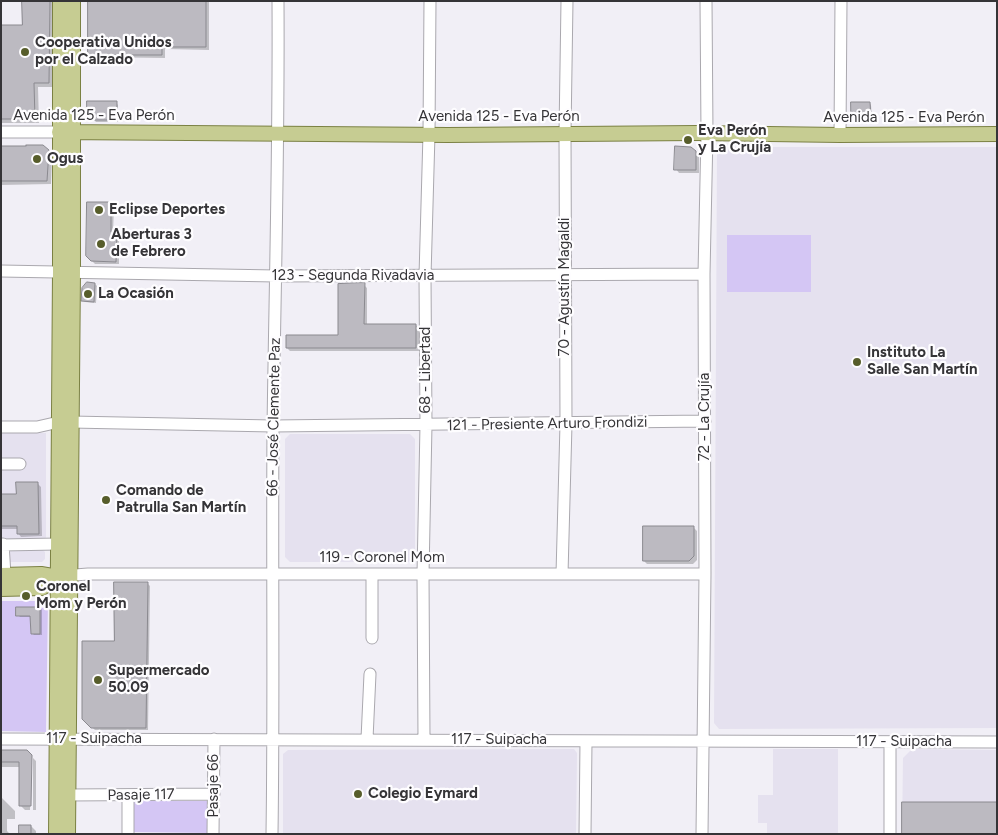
<!DOCTYPE html>
<html>
<head>
<meta charset="utf-8">
<style>
	body { margin:0 }
	#map { position:relative; width:998px; height:835px; overflow:hidden; background:#f1eff6; font-family:Figtree,sans-serif }
	canvas { display:block }
	.frame { position:absolute; inset:0; border:2px solid #353437; pointer-events:none }
</style>
</head>
<body>
<div id="map">
<canvas width="998" height="835"></canvas>
<div class="frame"></div>
</div>
<script>
const context = document.querySelector('canvas').getContext('2d');
context.lineJoin = 'round';
function fill(path, color) {
  context.fillStyle = color;
  context.fill(path, 'evenodd');
}
function stroke(path, color, width, dash) {
  context.strokeStyle = color;
  context.lineWidth = width;
  context.lineCap = dash ? 'butt' : 'round';
  context.setLineDash(dash || []);
  context.stroke(path);
}
function label(font, color, halo, rows, align = 'center') {
  context.font = font + ' Figtree,sans-serif';
  context.lineWidth = 4.5;
  context.setLineDash([]);
  context.textBaseline = 'middle';
  context.strokeStyle = halo;
  context.fillStyle = color;
  for (const [text, x, y, turn = 0] of rows) {
    context.save();
    context.translate(x, y);
    context.rotate((+turn || 0) * Math.PI / 180);
    context.textAlign = isNaN(turn) ? turn : align;
    if (halo) context.strokeText(text, 0, 0);
    context.fillText(text, 0, 0);
    context.restore();
  }
}
fill(new Path2D(`
	M 722,147 L 997,147 L 997,728 L 719,729 L 714,723 L 717,151 Z
	M 1,433 L 46,433 L 46,537 L 42,549 L 45,552 L 45,559 L 42,562 L 1,562 Z
	M 290,434 L 410,434 L 415,439 L 415,556 L 409,562 L 290,562 L 285,557 L 285,439 Z
	M 574,749 L 577,753 L 576,834 L 283,834 L 283,754 L 288,750 Z
	M 773,749 L 838,749 L 838,834 L 767,834 L 767,823 L 758,823 L 758,795 L 773,795 Z
	M 912,749 L 997,750 L 997,834 L 902,834 L 903,758 Z`), '#e5e1ef');
fill(new Path2D(`
	M 727,235 L 811,235 L 811,292 L 727,292 Z
	M 1,601 L 48,601 L 46,732 L 1,731 Z
	M 132,801 L 209,801 L 209,833 L 131,832 Z`), '#d4c6f4');
fill(new Path2D(`
	M 24,1 L 54,1 L 53,87 L 38,87 L 39,123 L 1,123 L 1,26 L 23,26 Z
	M 90,1 L 209,1 L 209,50 L 165,49 L 165,58 L 93,57 L 89,54 Z
	M 116,103 L 118,105 L 118,122 L 96,122 L 89,114 Z
	M 869,103 L 871,105 L 872,119 L 859,120 L 852,113 Z
	M 43,146 L 52,155 L 51,184 L 1,185 L 1,148 Z
	M 691,148 L 699,156 L 699,173 L 679,173 L 676,169 Z
	M 111,204 L 114,207 L 113,233 L 116,233 L 119,236 L 119,264 L 95,264 L 87,256 Z
	M 95,284 L 97,286 L 96,303 L 85,302 L 83,300 Z
	M 364,285 L 367,288 L 367,325 L 416,325 L 419,329 L 419,351 L 290,351 L 287,348 L 339,336 Z
	M 38,484 L 41,487 L 42,536 L 21,537 L 18,533 L 18,529 L 1,529 L 1,495 L 17,495 Z
	M 694,528 L 697,531 L 697,560 L 693,564 L 647,564 L 644,561 Z
	M 148,584 L 150,586 L 148,730 L 95,730 L 83,719 L 115,642 Z
	M 40,608 L 42,610 L 42,635 L 34,635 L 32,633 L 32,617 L 20,617 L 18,615 Z
	M 1,751 L 31,755 L 30,810 L 25,810 L 20,805 L 20,767 L 1,767 Z
	M 33,758 L 36,761 L 36,810 L 33,810 Z
	M 1,797 L 15,811 L 15,819 L 7,819 L 7,831 L 10,834 L 1,834 Z
	M 31,826 L 36,831 L 36,834 L 20,834 Z`), '#0003');
const building = new Path2D(`
	M 22,1 L 50,1 L 49,83 L 34,83 L 35,119 L 1,119 L 1,25 L 22,25 Z
	M 88,1 L 206,1 L 206,47 L 162,47 L 162,55 L 88,55 Z
	M 87,101 L 117,101 L 117,120 L 93,120 L 87,114 Z
	M 851,102 L 870,102 L 871,118 L 855,118 L 851,113 Z
	M 26,145 L 43,145 L 49,150 L 47,181 L 1,181 L 1,146 L 26,146 Z
	M 675,146 L 691,147 L 696,151 L 696,170 L 674,170 Z
	M 87,202 L 111,202 L 111,232 L 117,232 L 116,262 L 91,261 L 86,256 Z
	M 87,282 L 95,283 L 94,302 L 81,301 L 82,288 Z
	M 365,283 L 364,324 L 416,324 L 416,348 L 286,348 L 286,335 L 338,335 L 338,284 Z
	M 16,482 L 38,482 L 39,534 L 17,534 L 17,526 L 1,526 L 1,494 L 16,494 Z
	M 643,526 L 694,526 L 694,556 L 689,561 L 643,561 Z
	M 114,582 L 148,582 L 146,728 L 91,728 L 82,719 L 82,641 L 114,641 Z
	M 16,607 L 40,607 L 40,634 L 31,634 L 30,616 L 16,616 Z
	M 1,750 L 27,750 L 32,755 L 31,806 L 19,806 L 19,762 L 1,762 Z
	M 902,802 L 997,802 L 997,834 L 902,834 Z
	M 19,825 L 31,825 L 31,834 L 19,834 Z`);
fill(building, '#bcbac1');
stroke(building, '#8a898f', 1);
const minor = new Path2D(`
	M 1,132 L 59,132
	M 840,135 L 841,1
	M 1,271 L 276,276 L 704,274
	M 1,427 L 37,427 L 59,422 L 71,422 L 273,426 L 705,421
	M 1,464 L 20,464
	M 3,544 L 5,575
	M 1,545 L 58,544
	M 562,574 L 566,424 L 565,133 L 567,1
	M 62,576 L 88,574 L 705,574
	M 372,638 L 372,574
	M 1,739 L 997,742
	M 367,739 L 370,674
	M 424,739 L 423,574 L 426,425 L 425,276 L 429,134 L 430,1
	M 890,742 L 890,834
	M 69,795 L 214,794
	M 128,834 L 128,796
	M 213,834 L 214,739
	M 272,834 C 274,698 272,563 273,428 C 275,286 279,144 278,1
	M 585,834 L 586,742
	M 702,834 L 705,574 L 704,274 L 707,133 L 706,1`);
const major = new Path2D(`
	M 59,132 L 448,135 L 697,133 L 840,135 L 997,134
	M 1,575 L 41,574 L 58,577
	M 1,589 L 42,588 L 58,577
	M 56,834 L 60,271 L 60,1
	M 68,834 L 73,272 L 73,1`);
stroke(minor, '#aaa8ae', 13);
stroke(major, '#7b8143', 16);
stroke(minor, '#fff', 11);
stroke(major, '#c6cc92', 14);
for (const [x, y, r, color] of [
	[25,52,5,"#575d2b"],
	[688,140,5,"#575d2b"],
	[37,159,5,"#575d2b"],
	[99,210,5,"#575d2b"],
	[101,244,5,"#575d2b"],
	[88,294,5,"#575d2b"],
	[857,362,5,"#575d2b"],
	[106,500,5,"#575d2b"],
	[26,596,5,"#575d2b"],
	[98,680,5,"#575d2b"],
	[358,794,5,"#575d2b"]
]) {
  const dot = new Path2D();
  dot.arc(x, y, r, 0, 2 * Math.PI);
  context.fillStyle = color;
  context.fill(dot);
  stroke(dot, '#fefdff', 2);
}
label('bold 15px', '#353437', '#fefdff', [
	["Cooperativa Unidos",35,43],
	["por el Calzado",35,60],
	["Eva Perón",698,131],
	["y La Crujía",698,148],
	["Ogus",47,159],
	["Eclipse Deportes",109,210],
	["Aberturas 3",111,235],
	["de Febrero",111,252],
	["La Ocasión",98,294],
	["Instituto La",867,353],
	["Salle San Martín",867,370],
	["Comando de",116,491],
	["Patrulla San Martín",116,508],
	["Coronel",36,587],
	["Mom y Perón",36,604],
	["Supermercado",108,671],
	["50.09",108,688],
	["Colegio Eymard",368,794]
], 'left');
label('15px', '#353437', '#fefdff', [
	["Avenida 125 - Eva Perón",94,116],
	["Avenida 125 - Eva Perón",499,117],
	["Avenida 125 - Eva Perón",904,118],
	["123 - Segunda Rivadavia",353,276],
	["70 - Agustín Magaldi",565,287,-90],
	["68 - Libertad",426,370,-90],
	["66 - José Clemente Paz",274,417,-89],
	["72 - La Crujía",705,417,-90],
	["121 - Presiente Arturo Frondizi",547,424,-1],
	["119 - Coronel Mom",382,558],
	["117 - Suipacha",94,739],
	["117 - Suipacha",499,740],
	["117 - Suipacha",904,742],
	["Pasaje 66",214,786,-90],
	["Pasaje 117",141,795,-1]
]);
</script>
</body>
</html>
